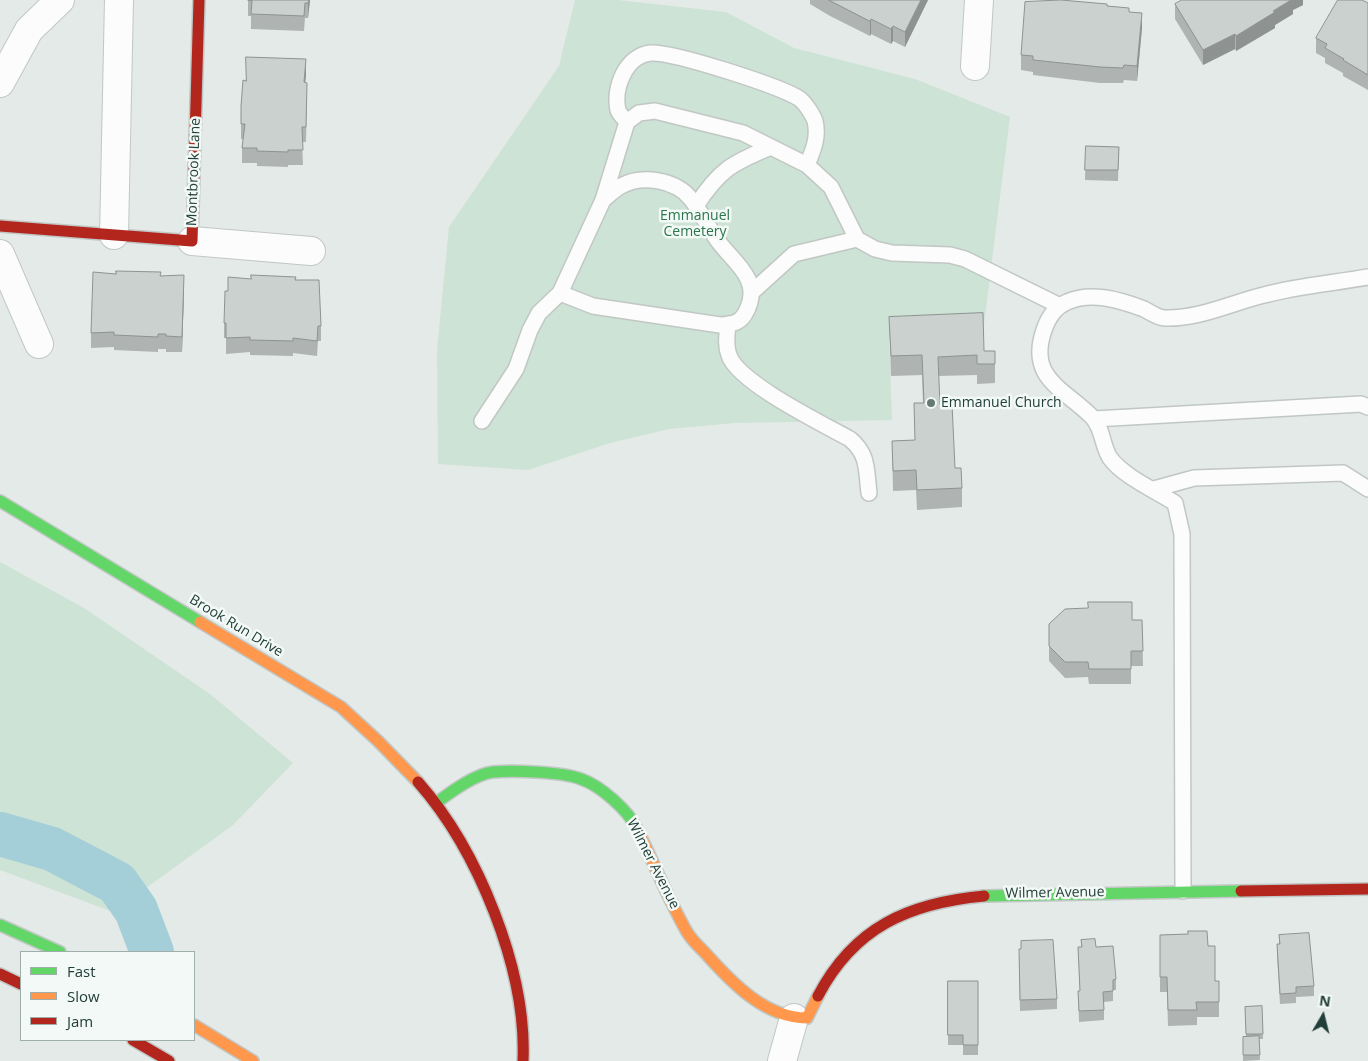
<!DOCTYPE html>
<html>
<head>
<meta charset="utf-8">
<style>
	body { margin:0 }
	#map { position:relative; width:1368px; height:1061px; overflow:hidden; background:#e4eae7; font-family:"Open Sans",sans-serif }
	canvas { display:block }
	.legend { position:absolute; left:20px; top:951px; width:175px; height:90px; box-sizing:border-box; background:#f3f9f6; border:1px solid #9faeaa; margin:0; padding:6px 9px; list-style:none; font-size:15px; color:#223e38 }
	.legend li { display:flex; align-items:center; gap:10px; height:25px }
	.legend b { width:25px; border:1px solid #9faeaa }
	.north { position:absolute; left:1298px; top:991px; width:50px; height:50px; -webkit-text-stroke:4px #f3f9f6; paint-order:stroke; rotate:8deg; font-size:14px; font-weight:700; line-height:20px; text-align:center; color:#223e38 }
	.north::after { content:''; display:block; margin:auto; width:18px; height:22px; background:#223e38; clip-path:polygon(50% 0,100% 100%,50% 72%,0 100%) }
</style>
</head>
<body>
<div id="map">
<canvas width="1368" height="1061"></canvas>
<ul class="legend">
<li><b style="height:6px;background:#63d668"></b>Fast</li>
<li><b style="height:6px;background:#ff974d"></b>Slow</li>
<li><b style="height:6px;background:#b3261e"></b>Jam</li>
</ul>
<div class="north">N</div>
</div>
<script>
const context = document.querySelector('canvas').getContext('2d');
context.lineJoin = 'round';
function fill(path, color) {
  context.fillStyle = color;
  context.fill(path, 'evenodd');
}
function stroke(path, color, width, dash) {
  context.strokeStyle = color;
  context.lineWidth = width;
  context.lineCap = dash ? 'butt' : 'round';
  context.setLineDash(dash || []);
  context.stroke(path);
}
function label(font, color, halo, rows, align = 'center') {
  context.font = font + ' "Open Sans",sans-serif';
  context.lineWidth = 5;
  context.setLineDash([]);
  context.textBaseline = 'middle';
  context.strokeStyle = halo;
  context.fillStyle = color;
  for (const [text, x, y, turn = 0] of rows) {
    context.save();
    context.translate(x, y);
    context.rotate((+turn || 0) * Math.PI / 180);
    context.textAlign = isNaN(turn) ? turn : align;
    if (halo) context.strokeText(text, 0, 0);
    context.fillText(text, 0, 0);
    context.restore();
  }
}
fill(new Path2D(`
	M 575,0 L 618,0 L 726,12 L 794,48 L 915,79 L 1010,117 L 983,332 L 889,337 L 892,420 L 735,423 L 669,429 L 610,443 L 528,470 L 438,464 L 437,350 L 449,227 L 559,66 Z
	M 0,562 L 84,608 L 210,694 L 293,763 L 233,825 L 113,912 L 0,870 Z`), '#cde3d5');
stroke(new Path2D(`
	M 0,834 L 52,849 L 117,883 L 136,910 L 152,952`), '#a5cfd8', 44);
const lane = new Path2D(`
	M 627,122 C 624,118 619,114 618,110 C 613,88 626,55 651,53 C 674,52 780,86 800,99 C 805,103 813,115 815,121 C 819,137 813,151 807,165
	M 696,206 C 719,170 732,163 771,147
	M 560,293 L 593,306 L 720,325 C 734,324 741,323 747,310 C 762,279 733,262 718,241 C 709,228 701,212 691,199 C 676,180 642,174 621,186 C 615,189 609,195 603,200
	M 751,293 L 794,254 L 857,239
	M 728,324 C 727,335 725,345 729,355 C 737,382 823,424 850,439 C 869,455 866,470 869,493
	M 1094,419 L 1361,404 L 1368,407
	M 482,421 L 516,369 L 530,330 L 539,313 L 560,293 L 603,200 L 627,122 L 639,113 L 655,111 L 743,133 L 807,165 L 831,187 L 857,239 L 875,249 L 892,253 L 950,255 L 965,259 L 1060,306
	M 1154,489 L 1194,478 L 1343,473 L 1368,489
	M 1183,891 L 1182,534 L 1175,503 C 1156,491 1123,476 1110,458 C 1102,446 1103,428 1092,417 C 1065,389 1027,379 1044,330 C 1048,318 1055,307 1067,302 C 1091,291 1120,300 1144,309 C 1150,312 1158,318 1165,318 C 1199,319 1231,303 1264,295 C 1297,286 1334,283 1368,277`);
const street = new Path2D(`
	M 975,66 L 979,0
	M 0,83 L 29,30 L 60,0
	M 114,235 L 119,0
	M 192,241 L 311,251
	M 0,254 L 39,344
	M 782,1061 L 794,1018`);
const fast = new Path2D(`
	M 0,501 L 200,622
	M 436,803 C 451,792 475,774 493,772 C 513,770 563,772 581,779 C 601,786 629,811 637,829
	M 984,896 L 1241,891
	M 0,925 L 60,952`);
const slow = new Path2D(`
	M 200,622 L 341,707 L 378,741 L 418,782
	M 637,829 C 654,863 668,899 687,932 C 692,941 701,948 707,955 C 733,984 766,1018 807,1018 L 818,996
	M 194,1025 L 253,1061`);
const jam = new Path2D(`
	M 0,226 L 192,241 L 199,0
	M 418,782 C 478,850 527,970 523,1061
	M 1241,891 L 1368,889
	M 0,974 L 21,984
	M 818,996 C 854,927 909,903 984,896
	M 133,1040 L 169,1061`);
stroke(lane, '#c1c7c5', 18);
stroke(street, '#c1c7c5', 30);
stroke(fast, '#c0c7c5', 14);
stroke(slow, '#c0c7c5', 14);
stroke(jam, '#c0c7c5', 14);
stroke(lane, '#fbfcfb', 15);
stroke(street, '#fbfcfb', 28);
stroke(fast, '#63d668', 11);
stroke(slow, '#ff974d', 11);
stroke(jam, '#b3261e', 11);
fill(new Path2D(`
	M 248,0 L 310,0 L 308,18 L 305,18 L 304,31 L 251,29 L 251,16 L 248,16 Z
	M 810,0 L 928,0 L 905,47 L 893,41 L 891,44 L 871,34 L 870,36 L 830,16 L 810,4 Z
	M 1303,0 L 1303,5 L 1293,10 L 1293,14 L 1275,25 L 1275,28 L 1236,51 L 1235,49 L 1203,65 L 1175,19 L 1175,4 Z
	M 1368,3 L 1368,90 L 1343,76 L 1343,73 L 1325,63 L 1325,58 L 1316,53 L 1316,38 Z
	M 1107,6 L 1129,12 L 1142,28 L 1137,81 L 1124,80 L 1123,83 L 1100,83 L 1033,75 L 1033,72 L 1021,70 L 1021,55 Z
	M 246,57 L 306,74 L 305,82 L 307,98 L 306,142 L 302,142 L 303,165 L 288,165 L 288,167 L 257,166 L 257,163 L 242,163 L 242,148 L 243,139 L 241,139 L 241,124 L 246,81 Z
	M 1086,146 L 1119,147 L 1118,181 L 1085,180 Z
	M 116,274 L 161,276 L 184,290 L 182,352 L 166,352 L 166,349 L 158,349 L 158,352 L 114,350 L 114,347 L 91,348 L 91,333 Z
	M 251,279 L 296,280 L 321,326 L 321,341 L 318,341 L 317,356 L 293,353 L 293,356 L 250,355 L 250,352 L 226,354 L 226,338 L 224,338 L 224,323 L 228,291 Z
	M 889,317 L 984,351 L 995,364 L 995,383 L 977,384 L 977,375 L 938,376 L 940,405 L 955,468 L 962,488 L 962,507 L 917,510 L 916,490 L 893,491 L 892,441 L 915,440 L 914,403 L 923,403 L 922,375 L 891,376 Z
	M 1088,608 L 1132,620 L 1142,620 L 1143,666 L 1131,666 L 1131,684 L 1089,684 L 1088,677 L 1065,678 L 1049,661 L 1049,624 Z
	M 1188,934 L 1208,946 L 1215,981 L 1219,981 L 1219,1017 L 1197,1017 L 1197,1025 L 1168,1026 L 1167,992 L 1160,992 L 1160,935 Z
	M 1279,935 L 1314,986 L 1314,996 L 1296,997 L 1296,1003 L 1280,1004 L 1277,954 L 1277,944 L 1279,944 Z
	M 1081,940 L 1096,947 L 1116,979 L 1116,990 L 1113,990 L 1113,1001 L 1104,1002 L 1104,1020 L 1079,1022 L 1078,991 L 1080,991 L 1078,947 L 1081,947 Z
	M 1021,941 L 1057,999 L 1057,1009 L 1020,1011 L 1019,959 L 1021,949 Z
	M 948,981 L 978,981 L 978,1055 L 963,1055 L 963,1045 L 948,1045 Z
	M 1262,1006 L 1263,1039 L 1259,1039 L 1260,1060 L 1243,1061 L 1243,1037 L 1246,1036 L 1245,1007 Z`), '#afb4b2');
fill(new Path2D(`
	M 309,0 L 310,0 L 308,18 L 308,3 Z
	M 921,0 L 928,0 L 905,47 L 905,32 Z
	M 1291,0 L 1303,0 L 1303,5 L 1293,10 L 1293,14 L 1275,25 L 1275,28 L 1236,51 L 1236,36 Z
	M 1142,13 L 1142,28 L 1137,81 L 1137,66 Z
	M 871,19 L 871,34 L 870,36 L 870,21 Z
	M 893,26 L 893,41 L 891,44 L 891,29 Z
	M 1235,34 L 1235,49 L 1203,65 L 1203,50 Z
	M 306,59 L 306,74 L 304,98 L 304,82 Z
	M 184,275 L 184,290 L 182,352 L 182,337 Z`), '#8e9291');
const building = new Path2D(`
	M 248,0 L 309,0 L 308,3 L 305,3 L 304,16 L 251,14 L 252,1 Z
	M 829,0 L 921,0 L 905,32 L 893,26 L 891,29 L 871,19 L 870,21 Z
	M 1061,0 L 1107,4 L 1107,6 L 1129,8 L 1129,12 L 1142,13 L 1137,66 L 1124,65 L 1123,68 L 1100,67 L 1033,60 L 1033,56 L 1021,55 L 1025,2 Z
	M 1182,0 L 1291,0 L 1273,11 L 1275,12 L 1236,36 L 1235,34 L 1203,50 L 1175,4 Z
	M 1338,0 L 1362,0 L 1368,3 L 1368,75 L 1343,60 L 1344,59 L 1325,48 L 1327,44 L 1316,38 Z
	M 246,57 L 306,59 L 304,82 L 307,83 L 306,127 L 302,127 L 303,150 L 288,150 L 288,152 L 257,151 L 257,148 L 242,148 L 245,124 L 241,124 L 241,106 L 243,80 L 246,81 Z
	M 1086,146 L 1119,147 L 1118,170 L 1085,170 Z
	M 116,271 L 161,272 L 160,276 L 184,275 L 182,337 L 166,336 L 166,334 L 158,334 L 158,337 L 114,335 L 114,332 L 91,333 L 93,272 L 116,274 Z
	M 251,275 L 296,277 L 295,280 L 319,280 L 321,326 L 318,326 L 317,341 L 293,338 L 293,341 L 250,340 L 250,337 L 226,338 L 226,323 L 224,323 L 225,291 L 228,291 L 228,277 L 251,279 Z
	M 983,313 L 984,351 L 995,351 L 995,364 L 977,364 L 977,355 L 938,357 L 940,405 L 952,404 L 955,468 L 961,468 L 962,488 L 917,490 L 916,470 L 893,471 L 892,441 L 915,440 L 914,403 L 924,403 L 922,355 L 891,356 L 889,317 Z
	M 1088,602 L 1132,602 L 1132,620 L 1142,620 L 1143,651 L 1131,651 L 1131,669 L 1089,669 L 1088,662 L 1065,662 L 1049,646 L 1049,624 L 1065,609 L 1088,608 Z
	M 1188,931 L 1207,931 L 1208,946 L 1215,946 L 1215,981 L 1219,981 L 1219,1002 L 1196,1002 L 1197,1010 L 1168,1010 L 1167,977 L 1160,977 L 1160,935 L 1188,934 Z
	M 1309,933 L 1314,986 L 1296,987 L 1296,993 L 1280,994 L 1277,944 L 1280,944 L 1279,935 Z
	M 1095,939 L 1096,947 L 1113,946 L 1116,979 L 1113,980 L 1113,991 L 1103,992 L 1104,1010 L 1079,1011 L 1078,991 L 1080,991 L 1078,947 L 1082,947 L 1081,940 Z
	M 1053,940 L 1057,999 L 1020,1000 L 1019,949 L 1021,949 L 1021,941 Z
	M 948,981 L 978,981 L 978,1045 L 963,1045 L 963,1035 L 948,1035 Z
	M 1262,1006 L 1263,1034 L 1246,1034 L 1245,1007 Z
	M 1259,1036 L 1260,1055 L 1243,1055 L 1243,1037 Z`);
fill(building, '#cbd1cf');
stroke(building, '#8e9291', 1);
for (const [x, y, r, color] of [
	[931,403,5,"#667a75"]
]) {
  const dot = new Path2D();
  dot.arc(x, y, r, 0, 2 * Math.PI);
  context.fillStyle = color;
  context.fill(dot);
  stroke(dot, '#f3f9f6', 2);
}
label('14px', '#223e38', '#f3f9f6', [
	["Montbrook Lane",194,172,-88],
	["Brook Run Drive",236,626,31],
	["Wilmer Avenue",653,864,63],
	["Wilmer Avenue",1055,893,-1]
]);
label('14px', '#2c754c', '#f3f9f6', [
	["Emmanuel",695,216],
	["Cemetery",695,232]
]);
label('14px', '#223e38', '#f3f9f6', [
	["Emmanuel Church",941,403]
], 'left');
</script>
</body>
</html>
